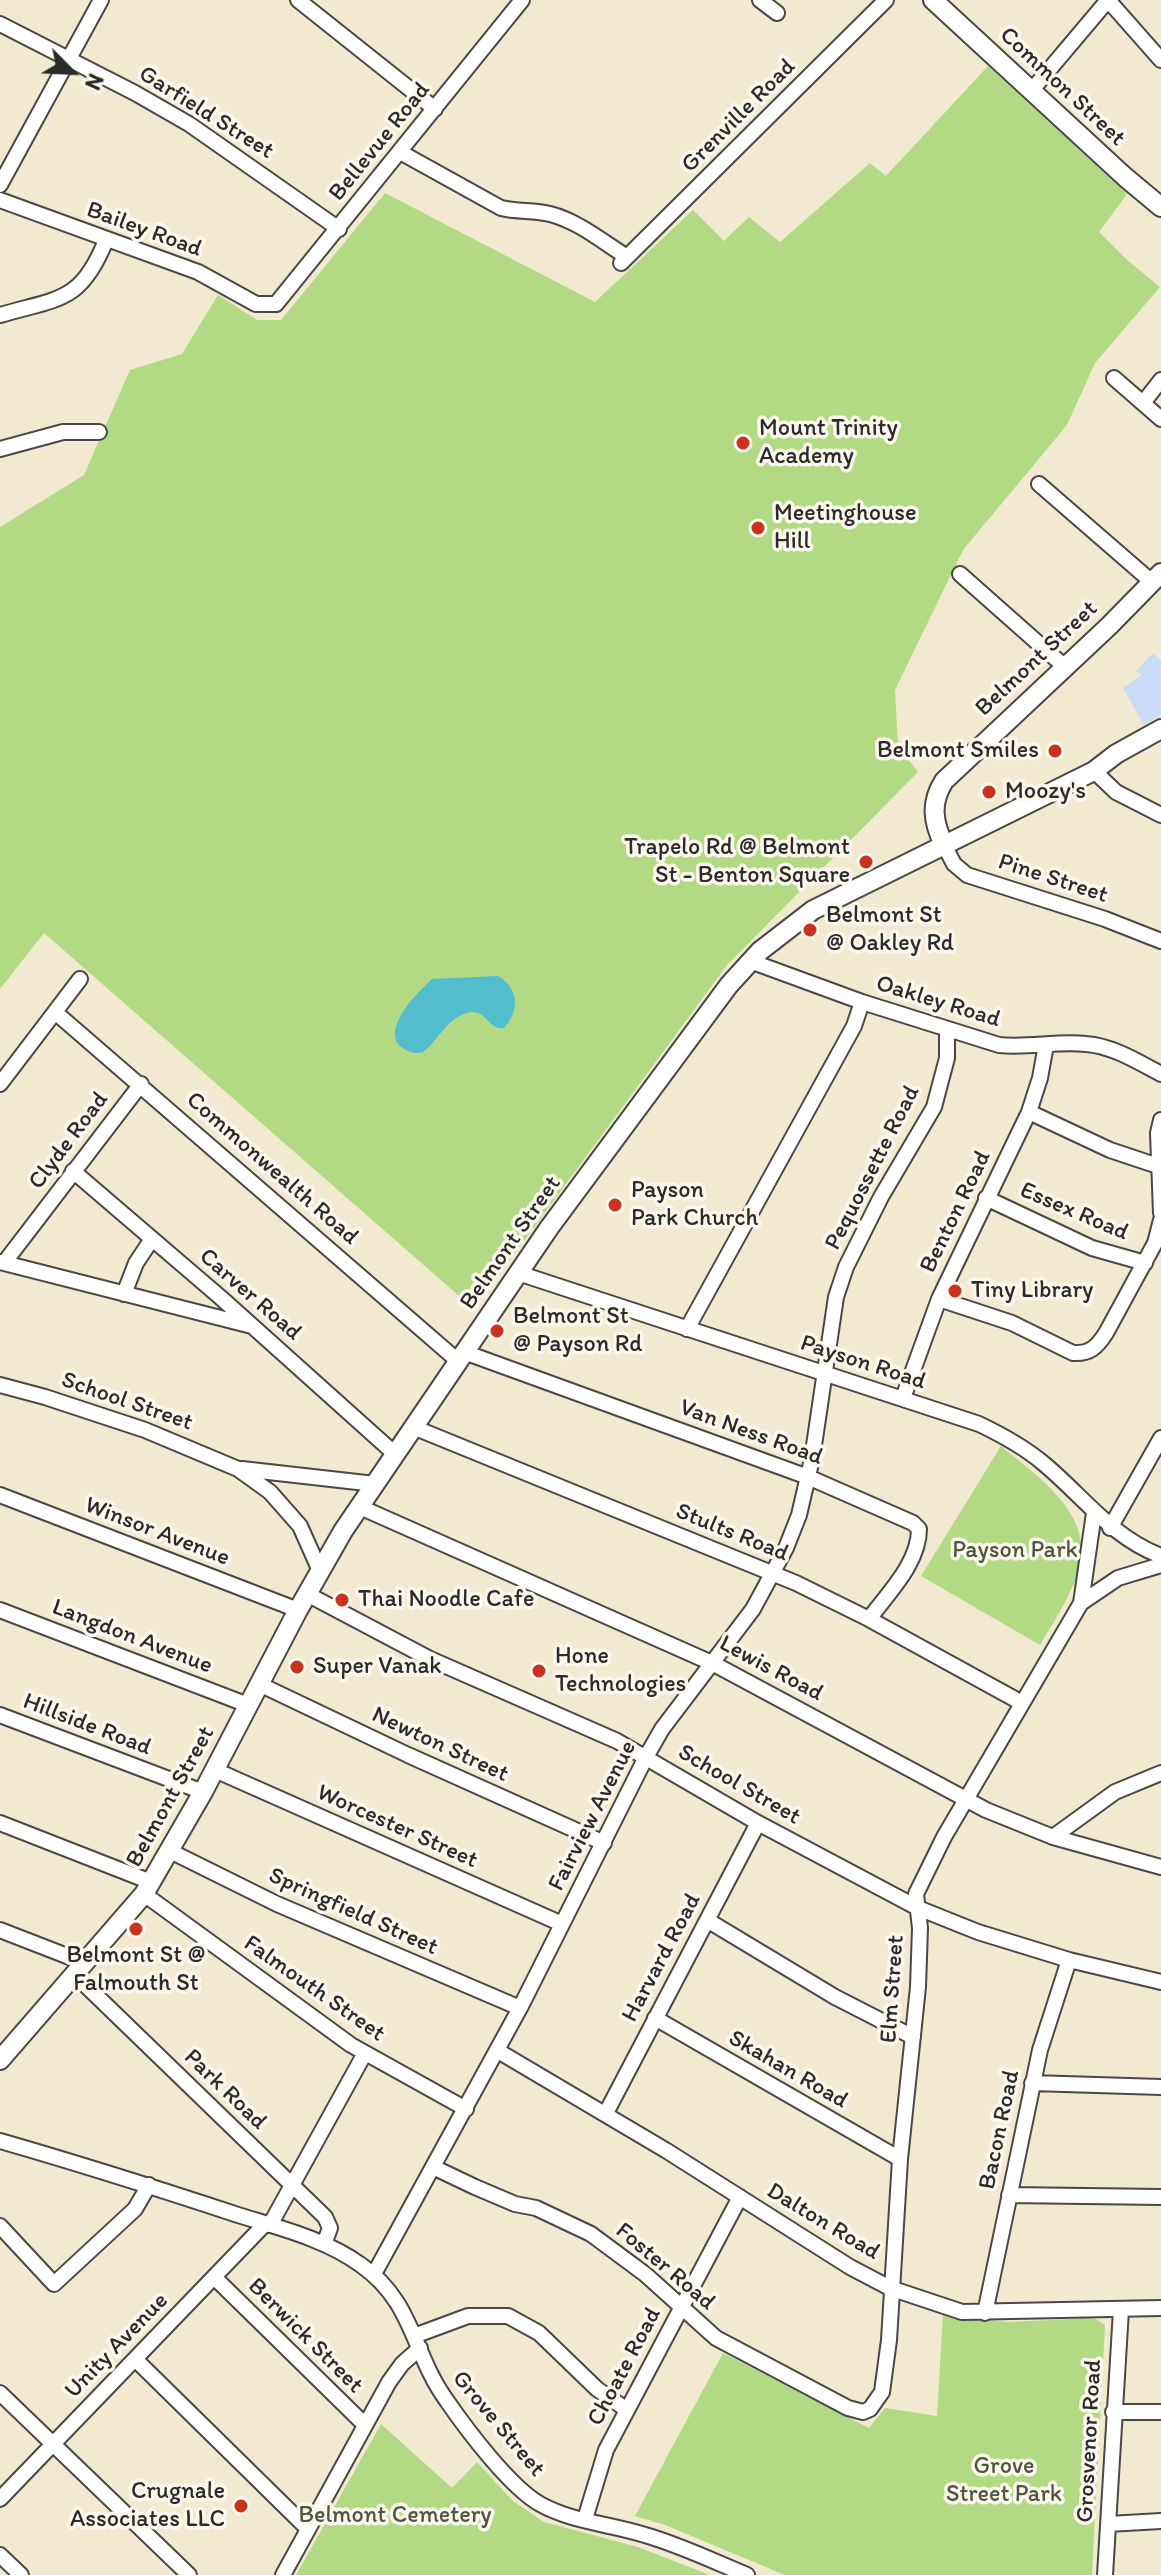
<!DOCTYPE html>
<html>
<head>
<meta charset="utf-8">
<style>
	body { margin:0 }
	#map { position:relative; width:1161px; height:2575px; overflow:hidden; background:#f2e9d1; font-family:Itim,sans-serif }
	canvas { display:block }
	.north { position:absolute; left:32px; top:32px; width:80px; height:80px; -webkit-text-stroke:6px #fbf7ec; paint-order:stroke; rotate:114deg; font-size:22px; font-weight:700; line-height:32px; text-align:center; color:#2b2b2b }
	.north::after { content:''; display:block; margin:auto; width:28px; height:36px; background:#2b2b2b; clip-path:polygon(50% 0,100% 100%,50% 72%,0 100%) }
</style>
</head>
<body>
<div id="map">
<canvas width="1161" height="2575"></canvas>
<div class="north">N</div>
</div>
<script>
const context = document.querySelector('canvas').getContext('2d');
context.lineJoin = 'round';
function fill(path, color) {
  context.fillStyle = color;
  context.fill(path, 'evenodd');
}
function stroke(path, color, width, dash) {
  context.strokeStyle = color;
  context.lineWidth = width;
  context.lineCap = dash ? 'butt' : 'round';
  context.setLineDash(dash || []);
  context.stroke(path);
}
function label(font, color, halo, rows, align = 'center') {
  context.font = font + ' Itim,sans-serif';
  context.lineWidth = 7;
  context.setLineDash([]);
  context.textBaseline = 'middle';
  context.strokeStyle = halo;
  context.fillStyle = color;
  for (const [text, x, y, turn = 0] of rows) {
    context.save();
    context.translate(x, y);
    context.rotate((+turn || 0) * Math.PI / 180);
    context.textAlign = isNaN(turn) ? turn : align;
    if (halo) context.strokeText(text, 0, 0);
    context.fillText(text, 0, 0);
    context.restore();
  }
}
fill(new Path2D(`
	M 1153,653 L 1161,661 L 1161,715 L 1144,725 L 1123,688 L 1142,675 L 1136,671 Z`), '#cbdcf9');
fill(new Path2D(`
	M 988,66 L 1127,194 L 1099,232 L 1126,259 L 1160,287 L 1095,363 L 1067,425 L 963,550 L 895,690 L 898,746 L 918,772 L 727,965 L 474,1309 L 44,933 L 0,989 L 0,527 L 84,475 L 130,370 L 182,354 L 218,295 L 257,320 L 281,320 L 385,193 L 595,302 L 693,210 L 724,241 L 749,217 L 780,242 L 870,163 L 886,176 Z
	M 1001,1446 C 1037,1476 1094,1513 1079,1568 C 1072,1595 1054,1621 1040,1645 L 921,1576 Z
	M 943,2315 L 1008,2322 L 1094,2318 L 1105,2325 L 1092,2575 L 785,2575 L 665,2525 L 635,2516 L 723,2353 L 869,2428 L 885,2408 L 937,2416 Z
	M 381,2424 L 452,2488 L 477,2462 L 513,2501 L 544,2522 L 638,2547 L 710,2575 L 296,2575 Z`), '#b2da84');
fill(new Path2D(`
	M 498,976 C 519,988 520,1011 504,1028 C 489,1030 486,1011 472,1012 C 449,1014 439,1040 423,1052 C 415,1054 411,1053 404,1049 C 377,1032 418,992 432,979 Z`), '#51bdcd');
const minor = new Path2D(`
	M 298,0 L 435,109
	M 760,0 L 777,13
	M 1108,0 L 1161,60
	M 0,24 L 135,93 L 189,124 L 339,229
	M 1032,90 L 1108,0
	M 400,152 L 501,208 C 517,212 534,210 550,214 C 578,221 603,242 627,257
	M 0,185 L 101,0
	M 0,200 L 198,272 L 256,304 L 276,304 L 522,0
	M 621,263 L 886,0
	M 0,315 C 58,298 81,303 106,240
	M 1114,378 L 1161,419
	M 1143,403 L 1161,380
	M 0,449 L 63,432 L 99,432
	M 1039,484 L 1152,582
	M 960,574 L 1065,667
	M 1094,771 L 1116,792 L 1161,815
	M 944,845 L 954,864 L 967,875 L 1105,919 L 1161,941
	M 750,961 L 862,1002 L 999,1045 C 1028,1048 1057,1041 1086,1044 C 1113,1046 1138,1062 1161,1074
	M 55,1012 L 458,1361
	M 0,1084 L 80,979
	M 1029,1112 L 1110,1150 L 1158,1166
	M 1161,1120 L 1158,1133 L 1161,1213
	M 73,1171 L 220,1297 L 395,1454
	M 986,1198 L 1092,1248 L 1145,1263
	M 0,1262 L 248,1325
	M 4,1263 L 141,1084
	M 518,1273 L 979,1424 C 1002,1435 1024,1447 1043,1463 C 1083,1496 1111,1537 1161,1556
	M 124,1294 L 136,1263 L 152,1239
	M 939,1299 L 1012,1323 L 1073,1353 C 1090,1354 1097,1347 1106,1333 L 1155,1243 L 1161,1220
	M 687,1329 L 854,1026 L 862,1002
	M 464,1352 L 808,1477 L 913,1523 L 919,1529 C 919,1563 888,1593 869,1619
	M 0,1385 L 45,1397 L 145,1430 L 238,1469 L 270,1492 L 300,1526 L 320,1571
	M 903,1398 L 939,1299 L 1029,1112 L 1040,1078 L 1046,1045
	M 413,1427 L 796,1583 L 869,1619 L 1022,1703
	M 242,1469 L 375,1484
	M 0,1495 L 298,1610
	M 360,1507 L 714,1664 L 986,1810 L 1053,1837 L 1161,1867
	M 1110,1528 L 1161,1438
	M 307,1594 L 430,1659 L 617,1741 L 758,1823 L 918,1908 L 978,1932 L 1069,1960 L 1161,1982
	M 1081,1603 L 1094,1513
	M 0,1610 L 248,1705
	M 259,1684 L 408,1755 L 604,1843
	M 0,1715 L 203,1792
	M 215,1770 L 562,1924
	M 0,1823 L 151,1882
	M 1053,1837 L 1115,1792 L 1161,1773
	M 170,1851 L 277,1904 L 520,2008
	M 144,1894 L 351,2045 L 466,2109
	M 707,1920 L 835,1997 L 913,2037
	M 0,1930 L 85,1963
	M 75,1975 L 325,2217 L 330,2228 L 324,2244
	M 655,2018 L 900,2159
	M 498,2051 L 667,2151 L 850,2267 L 890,2288 L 962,2312 L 1161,2308
	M 1032,2083 L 1161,2087
	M 606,2113 L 758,1823
	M 0,2141 C 80,2164 159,2189 238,2215 C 280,2228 325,2239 361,2265 C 414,2302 412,2353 447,2401 C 467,2430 510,2487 540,2504 C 572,2522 611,2524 645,2535 C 680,2545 713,2561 747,2575
	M 433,2167 L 475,2187 L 515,2204 L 536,2208 L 591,2234 L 645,2274 L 716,2338 L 848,2408 L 863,2412 L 870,2409 L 882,2392 L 889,2340 L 900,2159 L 918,1987 L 920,1928 L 916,1894 L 944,1837 L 1081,1603 L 1118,1578 L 1161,1565
	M 1009,2195 L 1161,2197
	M 270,2225 L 365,2053
	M 0,2226 L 54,2284 L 135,2209 L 149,2185
	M 374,2274 L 520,2008 L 646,1757 L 662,1729 L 753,1609 L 786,1548 L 799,1515 L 812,1459 L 836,1297 L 846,1267 L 881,1197 L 934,1107 L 947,1058 L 947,1029
	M 214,2277 L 365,2425
	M 985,2313 L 1040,2050 L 1069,1960
	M 414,2336 L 468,2316 L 508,2316 L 539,2333 L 597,2389 L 627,2410
	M 135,2359 L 308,2529
	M 0,2393 L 189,2575
	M 1113,2412 L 1161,2412
	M 0,2499 L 265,2224
	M 585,2519 L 606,2450 L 740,2197
	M 1108,2524 L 1161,2521
	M 0,2555 L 21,2575
	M 283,2575 L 389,2382 L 402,2364 L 420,2348
	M 1105,2575 L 1121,2310`);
const major = new Path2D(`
	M 933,0 L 1125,177 L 1161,207
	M 944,845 C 933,822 930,803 944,781 L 1109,626 L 1161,573
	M 0,2060 L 144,1894 L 203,1792 L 298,1610 L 343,1531 L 549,1228 L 729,985 L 760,951 L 813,910 L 1094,771 L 1116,754 L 1161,729`);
stroke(minor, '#494844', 18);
stroke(major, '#494844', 22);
stroke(minor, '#fff', 14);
stroke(major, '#fff', 18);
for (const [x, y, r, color] of [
	[743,443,8,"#c8321e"],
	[758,528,8,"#c8321e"],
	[1055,751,8,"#c8321e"],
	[989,792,8,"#c8321e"],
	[866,862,8,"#c8321e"],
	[810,930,8,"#c8321e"],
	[615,1205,8,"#c8321e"],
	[955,1291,8,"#c8321e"],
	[497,1331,8,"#c8321e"],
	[342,1600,8,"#c8321e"],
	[297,1667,8,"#c8321e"],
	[539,1671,8,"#c8321e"],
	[136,1929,8,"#c8321e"],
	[241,2506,8,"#c8321e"]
]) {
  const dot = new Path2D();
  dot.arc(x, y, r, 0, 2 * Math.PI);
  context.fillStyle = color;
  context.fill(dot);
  stroke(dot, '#fbf7ec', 3);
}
label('24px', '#2b2b2b', '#fbf7ec', [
	["Common Street",1062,87,43],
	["Garfield Street",206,113,32],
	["Grenville Road",739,116,-45],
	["Bellevue Road",380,142,-51],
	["Bailey Road",144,230,20],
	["Belmont Street",1037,659,-43],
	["Pine Street",1053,879,18],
	["Oakley Road",938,1002,17],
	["Clyde Road",69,1141,-53],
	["Pequossette Road",873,1168,-63],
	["Commonwealth Road",272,1169,41],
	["Benton Road",956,1212,-64],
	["Essex Road",1074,1212,23],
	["Belmont Street",511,1243,-55],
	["Carver Road",250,1295,41],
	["Payson Road",863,1363,18],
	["School Street",127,1402,19],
	["Van Ness Road",751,1433,20],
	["Winsor Avenue",157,1532,21],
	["Stults Road",732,1533,22],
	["Langdon Avenue",132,1637,21],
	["Lewis Road",771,1669,28],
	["Hillside Road",87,1725,21],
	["Newton Street",440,1745,25],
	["School Street",739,1785,30],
	["Belmont Street",171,1797,-61],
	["Fairview Avenue",593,1816,-63],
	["Worcester Street",397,1827,24],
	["Springfield Street",353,1912,24],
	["Harvard Road",662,1958,-62],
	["Falmouth Street",314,1989,35],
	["Elm Street",893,1989,-86],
	["Skahan Road",788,2070,30],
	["Park Road",225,2090,44],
	["Bacon Road",1000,2130,-78],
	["Dalton Road",823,2222,31],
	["Foster Road",665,2267,40],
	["Berwick Street",305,2336,45],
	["Unity Avenue",117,2346,-46],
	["Choate Road",625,2367,-62],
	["Grove Street",498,2424,50],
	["Grosvenor Road",1090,2441,-87]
]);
label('24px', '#2b2b2b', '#fbf7ec', [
	["Mount Trinity",759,429],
	["Academy",759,457],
	["Meetinghouse",774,514],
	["Hill",774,542],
	["Belmont Smiles",1039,751,"right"],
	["Moozy's",1005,792],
	["Trapelo Rd @ Belmont",850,848,"right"],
	["St - Benton Square",850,876,"right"],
	["Belmont St",826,916],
	["@ Oakley Rd",826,944],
	["Payson",631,1191],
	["Park Church",631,1219],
	["Tiny Library",971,1291],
	["Belmont St",513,1317],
	["@ Payson Rd",513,1345],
	["Thai Noodle Cafe",358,1600],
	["Hone",555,1657],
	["Technologies",555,1685],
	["Super Vanak",313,1667],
	["Belmont St @",136,1956,"center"],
	["Falmouth St",136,1984,"center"],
	["Crugnale",225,2492,"right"],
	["Associates LLC",225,2520,"right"]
], 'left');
label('24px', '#4d5741', '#fbf7ec', [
	["Payson Park",1015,1551],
	["Grove",1004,2467],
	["Street Park",1004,2495],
	["Belmont Cemetery",395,2516]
]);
</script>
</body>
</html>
